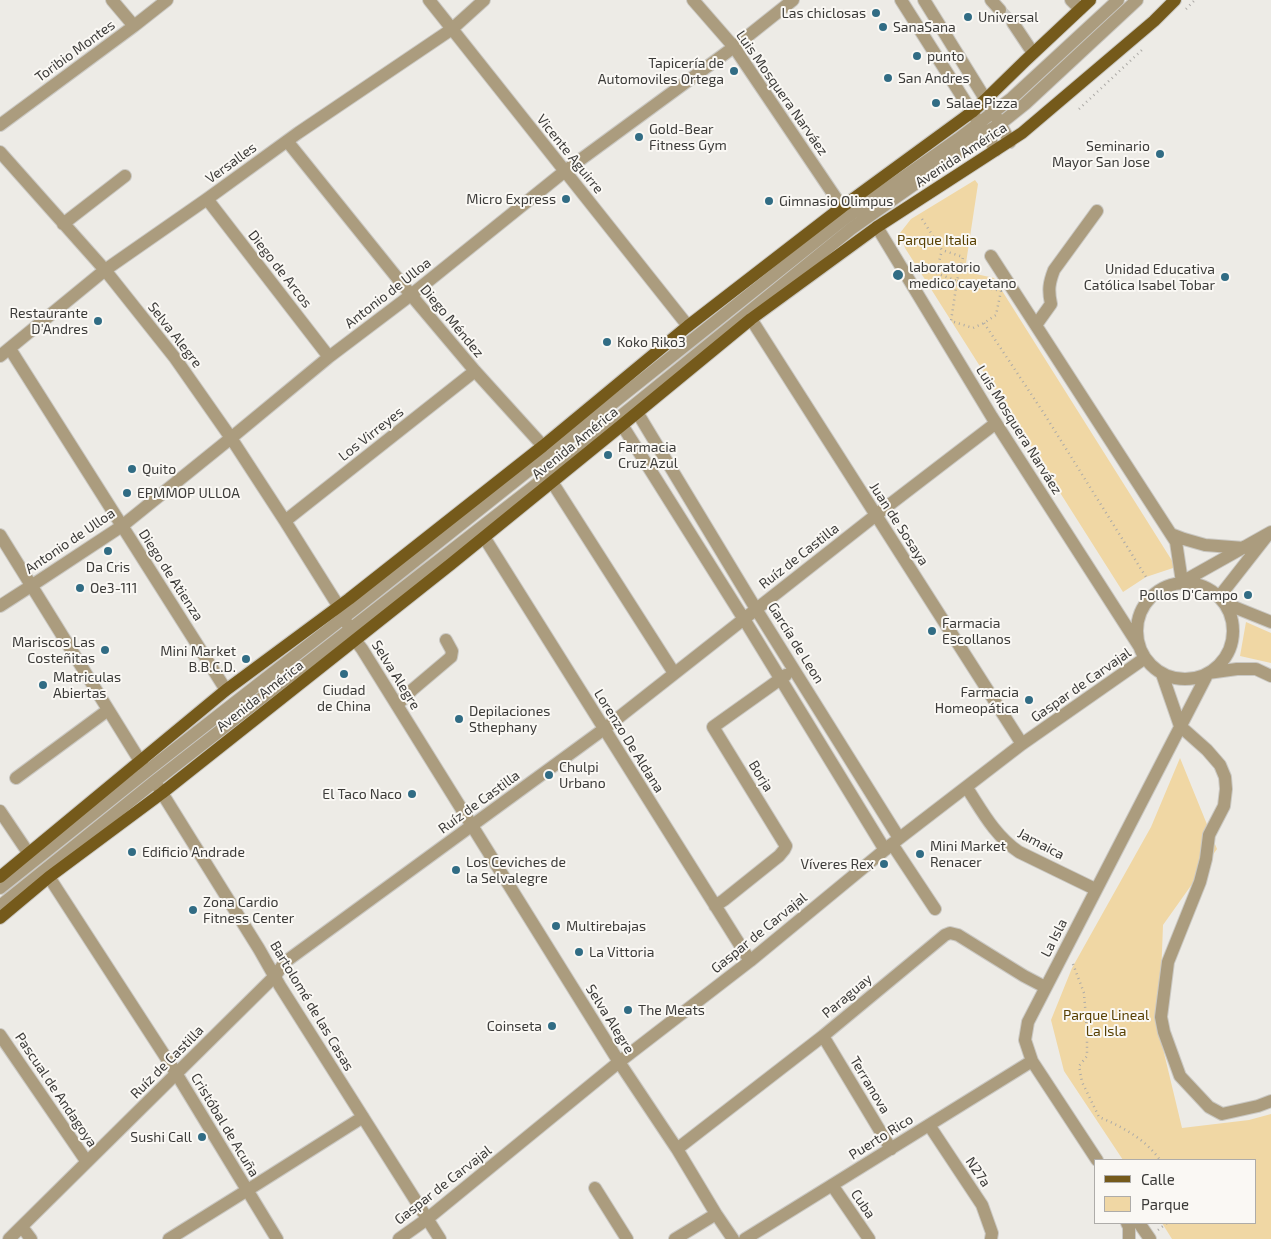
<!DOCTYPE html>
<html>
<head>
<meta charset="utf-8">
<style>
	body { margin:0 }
	#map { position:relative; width:1271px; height:1239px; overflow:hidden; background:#edebe6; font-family:"Exo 2",sans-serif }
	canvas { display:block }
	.legend { position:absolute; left:1094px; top:1159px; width:162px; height:65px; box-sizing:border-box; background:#faf8f4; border:1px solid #aeaca9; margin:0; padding:6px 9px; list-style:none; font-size:15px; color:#3c3b39 }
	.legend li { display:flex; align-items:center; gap:10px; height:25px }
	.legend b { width:25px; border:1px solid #aeaca9 }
</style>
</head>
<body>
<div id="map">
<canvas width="1271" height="1239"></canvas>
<ul class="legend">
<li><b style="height:6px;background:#755a1b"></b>Calle</li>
<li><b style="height:14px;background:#f0d7a4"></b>Parque</li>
</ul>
</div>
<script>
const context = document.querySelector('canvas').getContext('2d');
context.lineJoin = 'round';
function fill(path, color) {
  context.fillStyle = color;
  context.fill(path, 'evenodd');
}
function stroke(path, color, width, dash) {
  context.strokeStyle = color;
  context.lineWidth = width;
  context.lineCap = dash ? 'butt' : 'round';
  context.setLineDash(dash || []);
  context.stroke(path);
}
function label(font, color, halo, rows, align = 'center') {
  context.font = font + ' "Exo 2",sans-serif';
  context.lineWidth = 4;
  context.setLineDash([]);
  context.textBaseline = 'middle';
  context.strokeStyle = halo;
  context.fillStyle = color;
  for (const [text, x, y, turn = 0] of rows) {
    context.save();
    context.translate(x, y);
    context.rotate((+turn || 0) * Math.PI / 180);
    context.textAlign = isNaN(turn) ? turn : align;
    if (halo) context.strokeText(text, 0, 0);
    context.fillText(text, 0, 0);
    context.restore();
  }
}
fill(new Path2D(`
	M 975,180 L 978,184 L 966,263 L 976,274 L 994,278 L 1176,567 L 1146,577 L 1123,592 L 905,248 L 900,233 L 911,219 Z
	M 1246,622 L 1271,633 L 1271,663 L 1240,656 Z
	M 1180,758 L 1217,849 L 1163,925 L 1159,1032 L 1182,1128 L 1249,1120 L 1271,1114 L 1271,1239 L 1172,1239 L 1162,1223 L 1255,1223 L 1255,1160 L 1123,1160 L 1064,1071 L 1051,1020 L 1072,968 L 1151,827 Z`), '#f0d7a4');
stroke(new Path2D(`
	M 1000,10 L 1013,23`), '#cac8c3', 12, [12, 6]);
const minor = new Path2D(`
	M 112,0 L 134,26
	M 429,0 L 688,326
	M 693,0 L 734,47 L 842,207
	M 901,0 L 996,150
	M 924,0 L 994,113 L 1010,142
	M 991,0 L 1000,10
	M 1071,0 L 1080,9
	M 1013,23 L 1033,53
	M 0,125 L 134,26 L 167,0
	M 287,141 L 411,295 L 475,371 L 543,446
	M 0,152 L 105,270 L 175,358 L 231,438 L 285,521 L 339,607 L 355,640 L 362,649 L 619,1062 L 677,1149 L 716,1214 L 733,1239
	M 207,199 L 329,357
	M 63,224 L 125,176
	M 877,227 L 992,417 L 1139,646
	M 991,256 L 1176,542 L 1182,582 L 1271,532
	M 751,319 L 1022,744
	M 1036,325 L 1051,304 C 1048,290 1049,283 1054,270 L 1097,211
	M 10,349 L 226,690
	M 0,356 L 105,270 L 207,199 L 298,133 L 452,29 L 484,0
	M 637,412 L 756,609 L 899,838
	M 622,425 L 747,624 L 885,850
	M 552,482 L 674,673
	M 285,521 L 475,371
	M 1171,534 L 1184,539 L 1205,545 L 1244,548
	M 0,535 L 145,769
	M 484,537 L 750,961
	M1137 631a48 48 0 1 1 96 0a48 48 0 1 1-96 0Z
	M 1219,597 L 1266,537
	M 1224,603 L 1271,622
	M 0,606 L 31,586 L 122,526 L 231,438 L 329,357 L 411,295 L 565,171 L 734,47 L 793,0
	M 1162,674 L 1180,726
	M 397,705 L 412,690 L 451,657 L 452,651 L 446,640
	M 1180,726 L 1207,750 L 1220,765 L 1225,777 L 1226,789 L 1224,806 L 1209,835 L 1206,859 L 1200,882 L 1168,962 L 1161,1017 L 1164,1032 L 1180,1076 L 1209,1107 L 1222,1114 L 1258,1106 L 1271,1101
	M 16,778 L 108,710
	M 157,785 L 259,949 L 280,986 L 440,1239
	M 967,788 C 982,811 995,836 1019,852 L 1095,889
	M 0,811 L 29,854
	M 892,844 L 935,909
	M 49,877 L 176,1073 L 277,1239
	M 0,888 L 147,771 L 356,608 L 844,219 L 958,139 L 1012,98 L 1118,0
	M 0,906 L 154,782 L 547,476 L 851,229 L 963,150 L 985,133 L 1000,124 L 1025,104 L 1137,0
	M 715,906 L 724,900 L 779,856 L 784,850 L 786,846 L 713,727 L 786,675
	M 0,1035 L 87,1162
	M 823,1036 L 891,1149
	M 929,1125 L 982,1205 L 992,1233 L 991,1239
	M 677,1149 L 823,1036 L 945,935 L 950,933 L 958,935 L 1024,976 L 1045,987
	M 1097,1160 L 1032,1061 L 1025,1040 L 1028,1022 L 1208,673 L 1237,669 L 1256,669 L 1271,676
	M 832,1185 L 869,1239
	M 595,1188 L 627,1239
	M 1127,1223 L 1129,1227 L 1129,1239
	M 1139,1223 L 1150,1239
	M 22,1227 L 31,1239
	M 9,1239 L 275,976 L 285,962 L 604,729 L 876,515 L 996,423
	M 169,1239 L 254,1186 L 363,1117
	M 399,1239 L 427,1219 L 619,1062 L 750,961 L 892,844 L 1022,744 L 1145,658
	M 675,1239 L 716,1214
	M 745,1239 L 1032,1061`);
const major = new Path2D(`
	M 0,877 L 226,690 L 349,599 L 543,446 L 688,326 L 842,207 L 972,112 L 985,100 L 1025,61 L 1090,0
	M 0,918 L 49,877 L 162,793 L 451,564 L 622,425 L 751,319 L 877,227 L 1022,133 L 1154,21 L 1175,0`);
stroke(minor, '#cac8c3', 14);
stroke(major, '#cac8c3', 14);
stroke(new Path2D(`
	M 1186,9 L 1195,0
	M 1079,109 L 1143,49
	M 922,219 L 942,250 L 963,257 L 957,281 L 936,273 L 942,250
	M 957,281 L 1001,291 L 996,315 L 984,323 L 973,328 L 951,321 Z
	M 984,323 L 1045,415 L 1146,577
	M 476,806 L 479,801
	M 1073,964 L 1084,993 L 1087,1032 L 1087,1056 L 1079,1066 L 1082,1082 L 1099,1117 C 1123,1127 1145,1139 1160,1160
	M 1158,1230 L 1167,1223`), '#adaba7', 2.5, [1, 4]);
stroke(minor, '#ab9c7e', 12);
stroke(major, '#755a1b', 12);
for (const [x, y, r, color] of [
	[876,13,5,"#316c84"],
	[968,17,5,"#316c84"],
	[883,27,5,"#316c84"],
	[917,56,5,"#316c84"],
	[734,71,5,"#316c84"],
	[888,78,5,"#316c84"],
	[936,103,5,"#316c84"],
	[639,137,5,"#316c84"],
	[1160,154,5,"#316c84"],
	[566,199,5,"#316c84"],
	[769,201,5,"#316c84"],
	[898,275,6,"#316c84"],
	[1225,277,5,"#316c84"],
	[98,321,5,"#316c84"],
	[607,342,5,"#316c84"],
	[608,455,5,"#316c84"],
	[132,469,5,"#316c84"],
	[127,493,5,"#316c84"],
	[108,551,5,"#316c84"],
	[80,588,5,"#316c84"],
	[1248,595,5,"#316c84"],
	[932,631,5,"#316c84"],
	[105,650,5,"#316c84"],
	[246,659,5,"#316c84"],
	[344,674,5,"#316c84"],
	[43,685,5,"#316c84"],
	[1029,700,5,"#316c84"],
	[459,719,5,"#316c84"],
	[549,775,5,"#316c84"],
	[412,794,5,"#316c84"],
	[132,852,5,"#316c84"],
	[920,854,5,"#316c84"],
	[884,864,5,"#316c84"],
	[456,870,5,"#316c84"],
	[193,910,5,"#316c84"],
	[556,926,5,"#316c84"],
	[579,952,5,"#316c84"],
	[628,1010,5,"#316c84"],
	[552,1026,5,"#316c84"],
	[202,1137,5,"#316c84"]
]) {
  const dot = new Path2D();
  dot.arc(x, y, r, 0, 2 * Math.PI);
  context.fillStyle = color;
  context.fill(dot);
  stroke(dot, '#faf8f4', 2);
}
label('14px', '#3c3b39', '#faf8f4', [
	["Las chiclosas",866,13,"right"],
	["Universal",978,17],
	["SanaSana",893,27],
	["punto",927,56],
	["Tapicería de",724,63,"right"],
	["Automoviles Ortega",724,79,"right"],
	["San Andres",898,78],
	["Salae Pizza",946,103],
	["Gold-Bear",649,129],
	["Fitness Gym",649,145],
	["Seminario",1150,146,"right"],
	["Mayor San Jose",1150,162,"right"],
	["Micro Express",556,199,"right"],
	["Gimnasio Olimpus",779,201],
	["laboratorio",909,267],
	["medico cayetano",909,283],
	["Unidad Educativa",1215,269,"right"],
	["Católica Isabel Tobar",1215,285,"right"],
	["Restaurante",88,313,"right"],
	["D'Andres",88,329,"right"],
	["Koko Riko3",617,342],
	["Farmacia",618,447],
	["Cruz Azul",618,463],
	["Quito",142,469],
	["EPMMOP ULLOA",137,493],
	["Da Cris",108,567,"center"],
	["Oe3-111",90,588],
	["Pollos D'Campo",1238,595,"right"],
	["Farmacia",942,623],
	["Escollanos",942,639],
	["Mariscos Las",95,642,"right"],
	["Costeñitas",95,658,"right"],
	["Mini Market",236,651,"right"],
	["B.B.C.D.",236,667,"right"],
	["Matriculas",53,677],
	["Abiertas",53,693],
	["Ciudad",344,690,"center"],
	["de China",344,706,"center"],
	["Farmacia",1019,692,"right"],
	["Homeopática",1019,708,"right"],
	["Depilaciones",469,711],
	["Sthephany",469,727],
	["Chulpi",559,767],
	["Urbano",559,783],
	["El Taco Naco",402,794,"right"],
	["Mini Market",930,846],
	["Renacer",930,862],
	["Edificio Andrade",142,852],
	["Los Ceviches de",466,862],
	["la Selvalegre",466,878],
	["Víveres Rex",874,864,"right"],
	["Zona Cardio",203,902],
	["Fitness Center",203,918],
	["Multirebajas",566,926],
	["La Vittoria",589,952],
	["The Meats",638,1010],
	["Coinseta",542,1026,"right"],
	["Sushi Call",192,1137,"right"]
], 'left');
label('14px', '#3c3b39', '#faf8f4', [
	["Toribio Montes",75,51,-36],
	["Luis Mosquera Narváez",782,93,55],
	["Vicente Aguirre",570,154,51],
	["Avenida América",961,155,-33],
	["Versalles",231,163,-36],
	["Diego de Arcos",280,269,52],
	["Antonio de Ulloa",388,293,-38],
	["Diego Méndez",452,321,50],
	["Selva Alegre",175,335,52],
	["Luis Mosquera Narváez",1019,430,58],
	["Los Virreyes",371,434,-38],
	["Avenida América",575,443,-39],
	["Juan de Sosaya",899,524,57],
	["Antonio de Ulloa",70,541,-34],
	["Ruíz de Castilla",799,556,-38],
	["Diego de Atienza",171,575,57],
	["García de Leon",796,643,58],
	["Selva Alegre",396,675,58],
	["Gaspar de Carvajal",1081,685,-35],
	["Avenida América",260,696,-38],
	["Lorenzo De Aldana",629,741,58],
	["Borja",761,776,58],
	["Ruíz de Castilla",479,802,-36],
	["Jamaica",1041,844,28],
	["Gaspar de Carvajal",759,933,-39],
	["La Isla",1054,938,-63],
	["Paraguay",847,996,-40],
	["Bartolomé de las Casas",312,1006,59],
	["Selva Alegre",610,1019,58],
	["Ruíz de Castilla",167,1062,-45],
	["Terranova",870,1085,59],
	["Pascual de Andagoya",56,1090,56],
	["Cristóbal de Acuña",225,1125,59],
	["Puerto Rico",881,1137,-32],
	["N27a",978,1172,56],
	["Gaspar de Carvajal",443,1185,-38],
	["Cuba",863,1204,56]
]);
label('14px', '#584002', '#faf8f4', [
	["Parque Italia",937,240],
	["Parque Lineal",1106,1015],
	["La Isla",1106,1031]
]);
</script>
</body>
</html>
